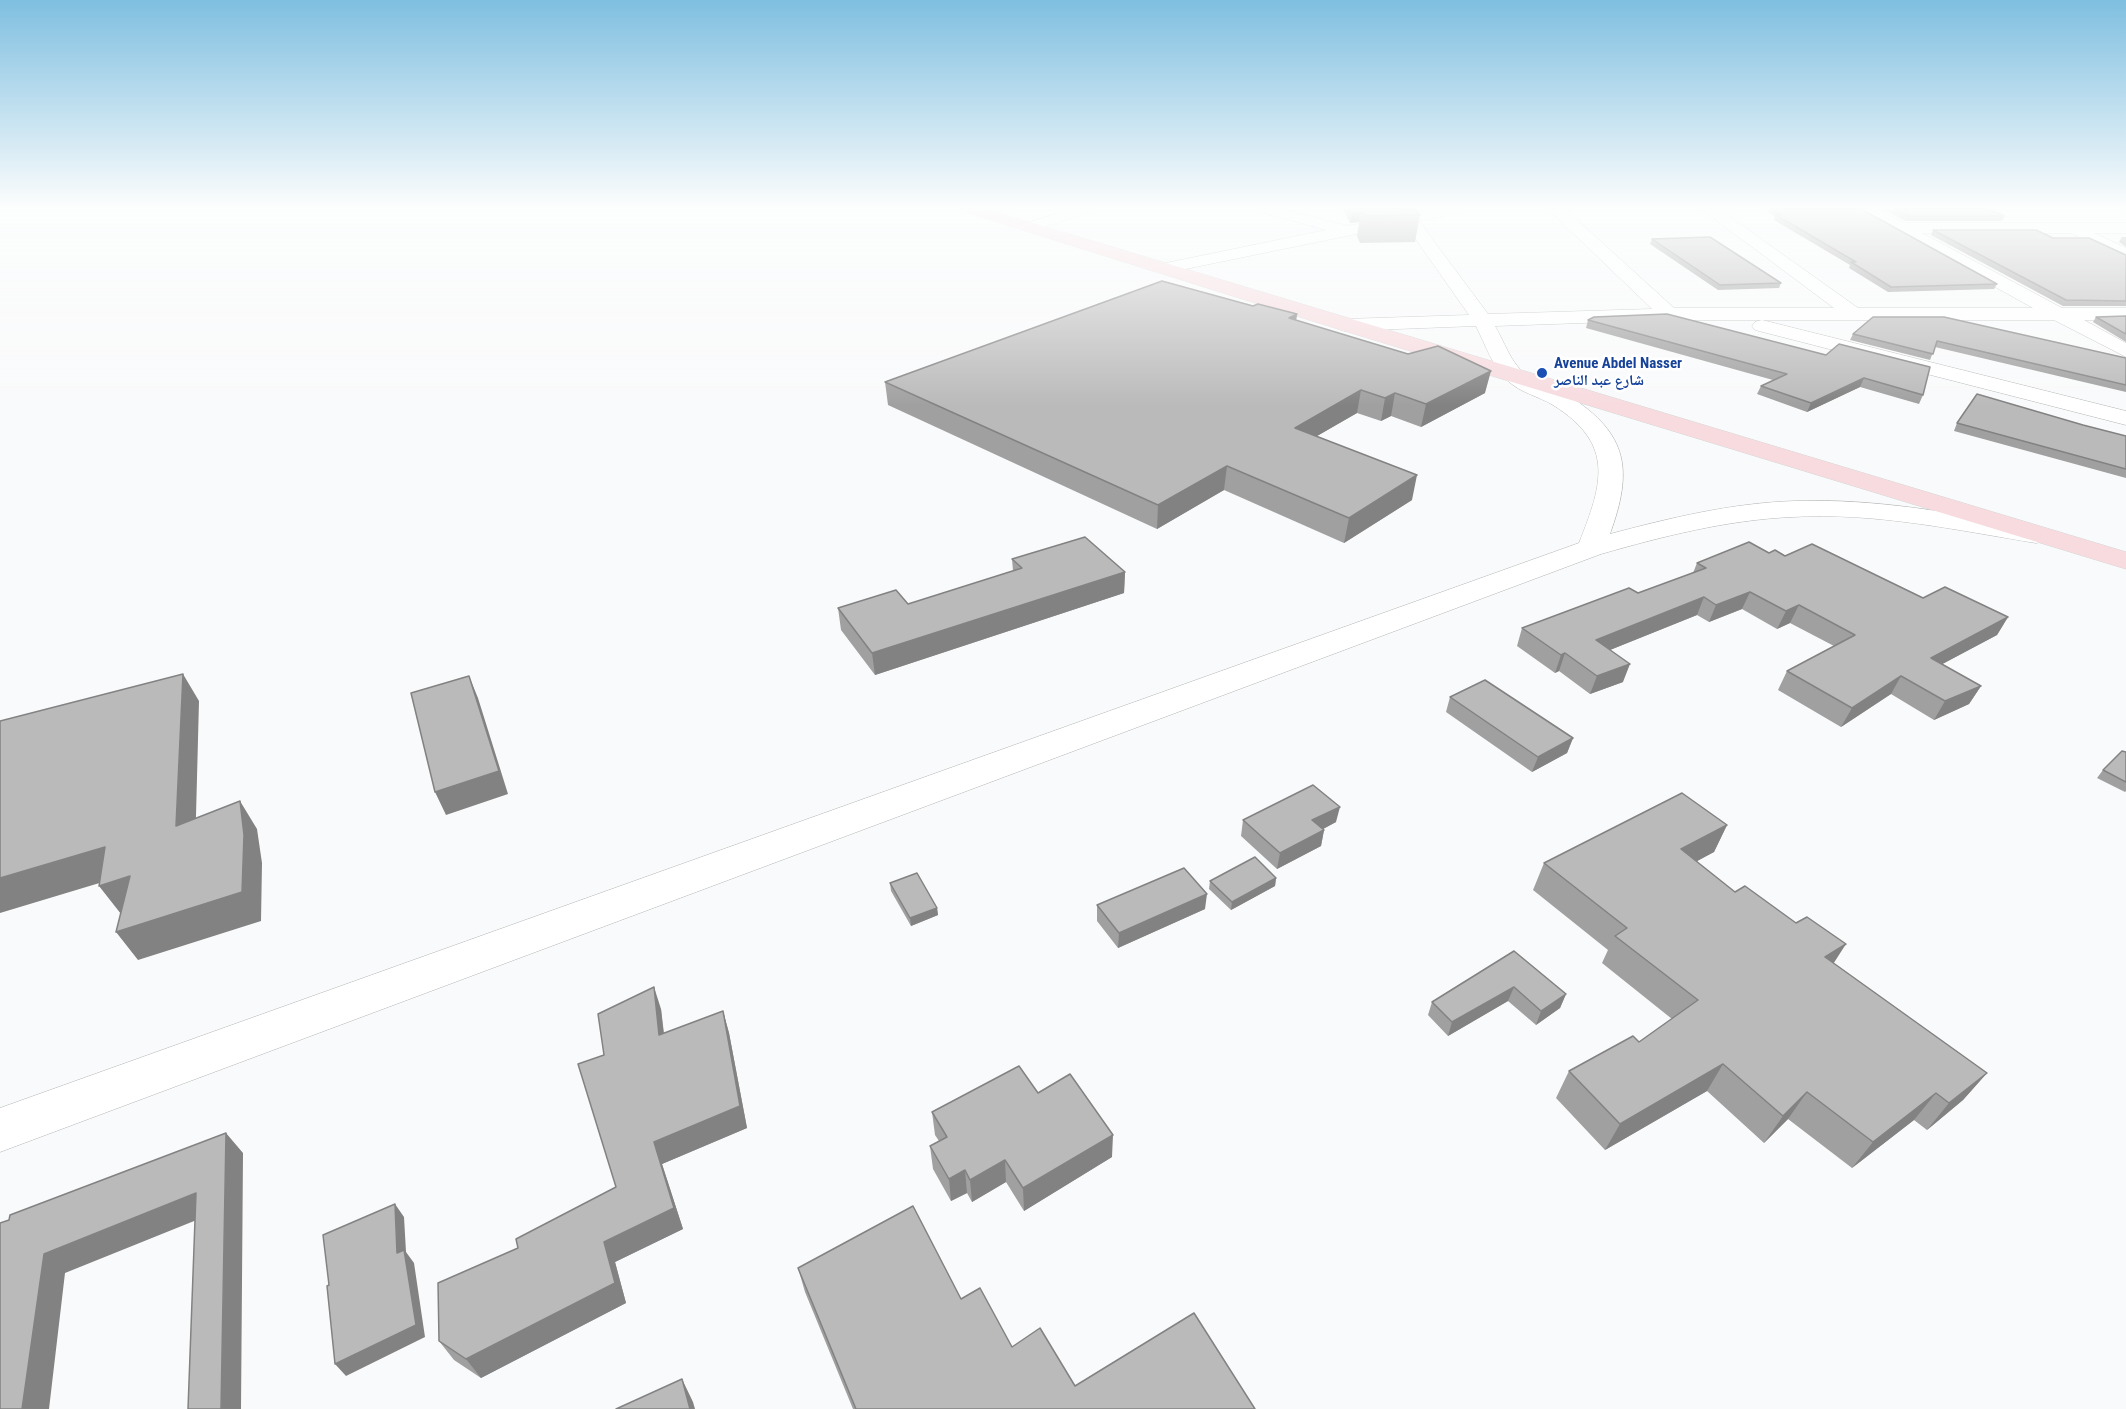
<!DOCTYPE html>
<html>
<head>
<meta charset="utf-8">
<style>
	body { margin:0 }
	canvas { display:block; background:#f9fafb }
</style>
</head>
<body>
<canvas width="2126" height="1409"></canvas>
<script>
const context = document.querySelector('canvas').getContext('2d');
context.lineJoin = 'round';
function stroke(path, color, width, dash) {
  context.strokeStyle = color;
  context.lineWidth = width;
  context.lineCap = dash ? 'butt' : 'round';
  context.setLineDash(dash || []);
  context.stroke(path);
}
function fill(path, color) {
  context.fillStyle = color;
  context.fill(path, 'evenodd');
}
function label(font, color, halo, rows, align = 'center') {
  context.font = font + ' "Roboto Condensed","Noto Naskh Arabic",sans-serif';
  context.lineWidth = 5;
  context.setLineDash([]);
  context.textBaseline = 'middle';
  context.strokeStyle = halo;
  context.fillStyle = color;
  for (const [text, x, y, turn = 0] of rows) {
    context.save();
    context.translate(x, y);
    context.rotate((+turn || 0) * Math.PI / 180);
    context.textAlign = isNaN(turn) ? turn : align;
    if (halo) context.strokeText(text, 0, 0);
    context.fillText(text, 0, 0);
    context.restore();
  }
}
const minor = new Path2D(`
	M 1070,209 L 1092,209 L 1090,212 L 1030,232 L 1022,227 L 1024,224 Z
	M 1259,209 L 1283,209 L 1348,226 L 1434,209 L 1463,209 L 1461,212 L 1419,221 L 1488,314 L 1652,309 L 1548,209 L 1565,209 L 1674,308 L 1834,308 L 1701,209 L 1719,209 L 1858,308 L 2033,308 L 1860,212 L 1858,209 L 1877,209 L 1905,223 L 2126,223 L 2126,233 L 2094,233 L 2126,248 L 2126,260 L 2071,233 L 1922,233 L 2062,308 L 2126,308 L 2126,320 L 2084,320 L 2126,343 L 2126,357 L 2054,320 L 1669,320 L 1495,326 C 1504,341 1510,361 1524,373 C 1537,384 1555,387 1569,396 C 1629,434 1633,471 1610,534 C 1670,518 1732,503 1795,501 C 1876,498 1956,514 2036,527 L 2046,529 L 2050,535 L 2046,541 L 2036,543 C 1956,530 1874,512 1792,517 C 1727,520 1664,536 1601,554 L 0,1152 L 0,1108 L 1579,543 C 1603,483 1615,444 1553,405 C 1538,396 1521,393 1508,381 C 1493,368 1485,344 1476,326 L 1345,331 L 1338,329 L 1335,325 L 1338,321 L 1345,319 L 1469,315 L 1405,224 L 1166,273 L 1157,268 L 1166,263 L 1326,230 L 1261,212 Z
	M 1762,320 L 2126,411 L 2126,425 L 1755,330 L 1752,326 L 1755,322 Z`);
const primary = new Path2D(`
	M 963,209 L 986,209 L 2126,552 L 2126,569 L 1338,329 L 965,212 Z`);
stroke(minor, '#b3b4b4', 1);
stroke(primary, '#d6d6d6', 1);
fill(minor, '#fff');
fill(primary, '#f7dbdf');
fill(new Path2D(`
	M 1343,209 L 1415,209 L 1420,215 L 1415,242 L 1360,243 L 1357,236 L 1359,222 L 1350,223 Z
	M 1768,209 L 1861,209 L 1997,284 L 1994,289 L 1888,292 L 1849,268 L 1850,265 L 1774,220 L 1775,217 L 1767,211 Z
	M 1882,209 L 1988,209 L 2005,216 L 2002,221 L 1906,221 Z
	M 1933,230 L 2053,238 L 2126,255 L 2126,306 L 2063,306 L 1931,235 Z
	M 2122,237 L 2126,237 L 2126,247 L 2119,242 Z
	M 1652,239 L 1781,283 L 1779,288 L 1718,290 L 1650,244 Z
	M 1253,306 L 1297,314 L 1296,320 L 1485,393 L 1421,427 L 1391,416 L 1381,421 L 1357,413 L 1317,436 L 1412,500 L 1344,543 L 1224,490 L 1157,529 L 888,405 L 885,382 Z
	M 1667,314 L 1923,395 L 1919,404 L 1860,387 L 1807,412 L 1757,394 L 1761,386 L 1773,380 L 1586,328 L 1588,320 Z
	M 2126,316 L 2126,342 L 2093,322 L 2096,317 Z
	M 1853,334 L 2126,358 L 2126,392 L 1935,347 L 1930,360 L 1850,340 Z
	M 1957,423 L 2083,425 L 2126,436 L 2126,478 L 1954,431 Z
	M 1769,553 L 1785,556 L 1923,598 L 2008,617 L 1997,635 L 1942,664 L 1981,686 L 1969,704 L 1934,720 L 1891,694 L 1841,727 L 1778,690 L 1787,671 L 1834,646 L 1790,623 L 1777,629 L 1742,609 L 1709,622 L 1697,615 L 1610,650 L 1623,682 L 1590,694 L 1559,671 L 1555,673 L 1517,646 L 1522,628 L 1638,593 L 1693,573 L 1697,563 Z
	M 1012,559 L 1125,572 L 1124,593 L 875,675 L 841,630 L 838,608 L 908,604 L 1013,571 Z
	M 1450,697 L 1573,738 L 1567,753 L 1532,772 L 1446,712 Z
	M 2126,752 L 2126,791 L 2125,792 L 2097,778 L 2103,770 Z
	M 1243,820 L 1336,822 L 1323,829 L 1324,830 L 1321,846 L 1277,869 L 1241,836 Z
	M 1727,825 L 1714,852 L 1696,861 L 1735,892 L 1833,963 L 1987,1073 L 1963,1100 L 1927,1130 L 1914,1120 L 1852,1168 L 1788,1119 L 1764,1143 L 1707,1091 L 1605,1150 L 1556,1098 L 1569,1071 L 1639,1042 L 1672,1019 L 1602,963 L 1608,950 L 1533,890 L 1544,863 Z
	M 1276,878 L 1275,886 L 1231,910 L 1209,889 L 1210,881 Z
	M 890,883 L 937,908 L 938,915 L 911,926 L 891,891 Z
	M 1097,905 L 1205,909 L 1118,948 L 1097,921 Z
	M 1514,951 L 1566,994 L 1560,1008 L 1536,1025 L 1508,1001 L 1448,1036 L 1428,1015 L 1432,1002 Z
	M 661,1009 L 664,1033 L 723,1011 L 729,1033 L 747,1128 L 662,1164 L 683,1229 L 615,1262 L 626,1303 L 481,1378 L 454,1360 L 439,1341 L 518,1248 L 616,1187 L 604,1055 Z
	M 1038,1093 L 1112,1157 L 1024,1211 L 1006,1182 L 972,1202 L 967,1193 L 951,1201 L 933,1169 L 930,1146 L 939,1141 L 935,1135 L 932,1112 Z
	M 798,1268 L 961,1299 L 1012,1347 L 1075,1386 L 1255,1409 L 853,1409 L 805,1292 Z`), '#a1a0a0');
fill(new Path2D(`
	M 1361,212 L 1359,222 L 1350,223 L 1352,213 Z
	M 1297,314 L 1294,335 L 1289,318 Z
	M 1491,371 L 1485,393 L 1421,427 L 1426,404 Z
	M 1864,378 L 1860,387 L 1807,412 L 1811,403 Z
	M 1361,390 L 1357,413 L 1291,451 L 1295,428 Z
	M 1395,393 L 1391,416 L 1381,421 L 1385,398 Z
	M 1227,466 L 1224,490 L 1157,529 L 1158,505 Z
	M 1417,475 L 1412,500 L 1344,543 L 1349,518 Z
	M 1125,572 L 1124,593 L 875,675 L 872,653 Z
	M 1750,592 L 1742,609 L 1709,622 L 1716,605 Z
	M 1704,597 L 1697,615 L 1590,658 L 1596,640 Z
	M 1799,605 L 1790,623 L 1777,629 L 1786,611 Z
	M 2008,617 L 1997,635 L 1920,676 L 1931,658 Z
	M 1565,653 L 1559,671 L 1555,673 L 1561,655 Z
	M 1630,664 L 1623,682 L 1590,694 L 1597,676 Z
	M 183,674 L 199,701 L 195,854 L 176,826 Z
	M 469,676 L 478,698 L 508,794 L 446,815 L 435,792 Z
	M 1901,676 L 1891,694 L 1841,727 L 1852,708 Z
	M 1981,686 L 1969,704 L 1934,720 L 1945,701 Z
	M 1573,738 L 1567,753 L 1532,772 L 1538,757 Z
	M 240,801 L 257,829 L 262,863 L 261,921 L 138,960 L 116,932 Z
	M 1340,807 L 1336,822 L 1310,836 L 1312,820 Z
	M 1727,825 L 1714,852 L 1668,877 L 1681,849 Z
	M 1324,830 L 1321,846 L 1277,869 L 1280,853 Z
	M 105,847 L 126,875 L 0,913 L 0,878 Z
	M 130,876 L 121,914 L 99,886 Z
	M 1276,878 L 1275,886 L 1231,910 L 1232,902 Z
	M 1207,894 L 1205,909 L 1118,948 L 1119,933 Z
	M 937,908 L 938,915 L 911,926 L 910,918 Z
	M 1846,944 L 1828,972 L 1825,957 Z
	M 654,987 L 661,1009 L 666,1056 L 659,1035 Z
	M 1514,987 L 1508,1001 L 1448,1036 L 1452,1022 Z
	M 1566,994 L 1560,1008 L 1536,1025 L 1541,1011 Z
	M 723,1011 L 729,1033 L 747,1128 L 662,1164 L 683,1229 L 615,1262 L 626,1303 L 481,1378 L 466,1359 L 604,1242 L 654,1142 Z
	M 1723,1064 L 1707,1091 L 1605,1150 L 1620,1124 Z
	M 1987,1073 L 1963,1100 L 1927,1130 L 1949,1103 Z
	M 1807,1092 L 1788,1119 L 1764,1143 L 1783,1116 Z
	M 1936,1093 L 1914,1120 L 1852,1168 L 1873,1142 Z
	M 226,1133 L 243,1153 L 241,1409 L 221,1409 Z
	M 1113,1135 L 1112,1157 L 1024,1211 L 1023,1188 Z
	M 1005,1160 L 1006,1182 L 972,1202 L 970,1180 Z
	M 965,1170 L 967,1193 L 951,1201 L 949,1179 Z
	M 196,1193 L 214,1213 L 65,1273 L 49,1409 L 22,1409 L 44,1254 Z
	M 395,1204 L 404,1217 L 406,1252 L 414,1263 L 425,1337 L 346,1376 L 335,1364 L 397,1253 Z
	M 682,1379 L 693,1402 L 695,1409 L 690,1409 Z`), '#838282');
const building = new Path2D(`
	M 1349,209 L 1365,209 L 1361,209 L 1361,212 L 1352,213 Z
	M 1361,209 L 1415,209 L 1420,215 L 1365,216 Z
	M 1771,209 L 1861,209 L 1997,284 L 1891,287 L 1851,262 L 1856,262 L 1776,215 L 1782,215 Z
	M 1894,209 L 1988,209 L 2005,216 L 1908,216 Z
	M 1933,230 L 2036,230 L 2053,238 L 2089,238 L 2126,255 L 2126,301 L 2066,300 Z
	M 1710,237 L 1781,283 L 1720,285 L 1652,239 Z
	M 1162,281 L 1253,306 L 1258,304 L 1297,314 L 1289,318 L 1408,354 L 1438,346 L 1491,371 L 1426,404 L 1395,393 L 1385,398 L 1361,390 L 1295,428 L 1417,475 L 1349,518 L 1227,466 L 1158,505 L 885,382 Z
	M 1667,314 L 1826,355 L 1839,344 L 1930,367 L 1923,395 L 1864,378 L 1811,403 L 1761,386 L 1787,374 L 1588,320 L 1594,317 Z
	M 2126,316 L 2126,334 L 2096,317 Z
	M 1873,317 L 1944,317 L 2126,358 L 2126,385 L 1937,341 L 1933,354 L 1853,334 Z
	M 1977,394 L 2083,425 L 2126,436 L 2126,469 L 1957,423 Z
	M 1085,537 L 1125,572 L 872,653 L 838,608 L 896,590 L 908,604 L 1022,568 L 1012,559 Z
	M 1749,542 L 1769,553 L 1775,550 L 1785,556 L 1812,544 L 1923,598 L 1945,587 L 2008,617 L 1931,658 L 1981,686 L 1945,701 L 1901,676 L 1852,708 L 1787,671 L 1855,635 L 1799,605 L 1786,611 L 1750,592 L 1716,605 L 1704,597 L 1596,640 L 1630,664 L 1597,676 L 1565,653 L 1561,655 L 1522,628 L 1629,588 L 1638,593 L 1706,568 L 1697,563 Z
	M 183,674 L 176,826 L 240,801 L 244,835 L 242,892 L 116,932 L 130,876 L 99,886 L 105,847 L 0,878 L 0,721 Z
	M 469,676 L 499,771 L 435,792 L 411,693 Z
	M 1485,680 L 1573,738 L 1538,757 L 1450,697 Z
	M 2122,751 L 2126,752 L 2126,782 L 2103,770 Z
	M 1313,785 L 1340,807 L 1312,820 L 1324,830 L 1280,853 L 1243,820 Z
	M 1682,793 L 1727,825 L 1681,849 L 1735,892 L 1745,886 L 1796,923 L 1807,917 L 1846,944 L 1825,957 L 1987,1073 L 1949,1103 L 1936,1093 L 1873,1142 L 1807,1092 L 1783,1116 L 1723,1064 L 1620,1124 L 1569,1071 L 1633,1036 L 1639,1042 L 1698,1000 L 1615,936 L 1627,928 L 1544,863 Z
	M 1255,857 L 1276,878 L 1232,902 L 1210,881 Z
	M 1184,868 L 1207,894 L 1119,933 L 1097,905 Z
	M 917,873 L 937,908 L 910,918 L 890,883 Z
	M 1514,951 L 1566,994 L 1541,1011 L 1514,987 L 1452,1022 L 1432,1002 Z
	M 654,987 L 659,1035 L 723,1011 L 740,1106 L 654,1142 L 674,1208 L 604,1242 L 615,1283 L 466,1359 L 439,1341 L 438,1283 L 518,1248 L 516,1239 L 616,1187 L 578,1064 L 604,1055 L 598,1014 Z
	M 1019,1066 L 1038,1093 L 1070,1074 L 1113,1135 L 1023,1188 L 1005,1160 L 970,1180 L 965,1170 L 949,1179 L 930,1146 L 947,1137 L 932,1112 Z
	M 226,1133 L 221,1409 L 188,1409 L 196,1193 L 44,1254 L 22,1409 L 0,1409 L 0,1223 L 9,1220 L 10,1215 Z
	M 395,1204 L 397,1253 L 404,1250 L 416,1325 L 335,1364 L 327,1286 L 329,1285 L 323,1235 Z
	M 913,1206 L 961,1299 L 980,1288 L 1012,1347 L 1040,1328 L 1075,1386 L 1194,1313 L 1255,1409 L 856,1409 L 798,1268 Z
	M 682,1379 L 690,1409 L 616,1409 Z`);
fill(building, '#bbbaba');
stroke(building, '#838282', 1.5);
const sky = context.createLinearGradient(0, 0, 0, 406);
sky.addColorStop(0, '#7fbfe0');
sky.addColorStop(0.51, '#fcfdfd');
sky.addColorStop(1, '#fcfdfd00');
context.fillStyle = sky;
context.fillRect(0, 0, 2126, 406);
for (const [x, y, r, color] of [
	[1542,373,6,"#1a4fb4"]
]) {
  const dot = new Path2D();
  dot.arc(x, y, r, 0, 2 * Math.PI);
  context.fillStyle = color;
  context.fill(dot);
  stroke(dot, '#fff', 2);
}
label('bold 15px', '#164399', '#fff', [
	["Avenue Abdel Nasser",1554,364],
	["شارع عبد الناصر",1554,381]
], 'left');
</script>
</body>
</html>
